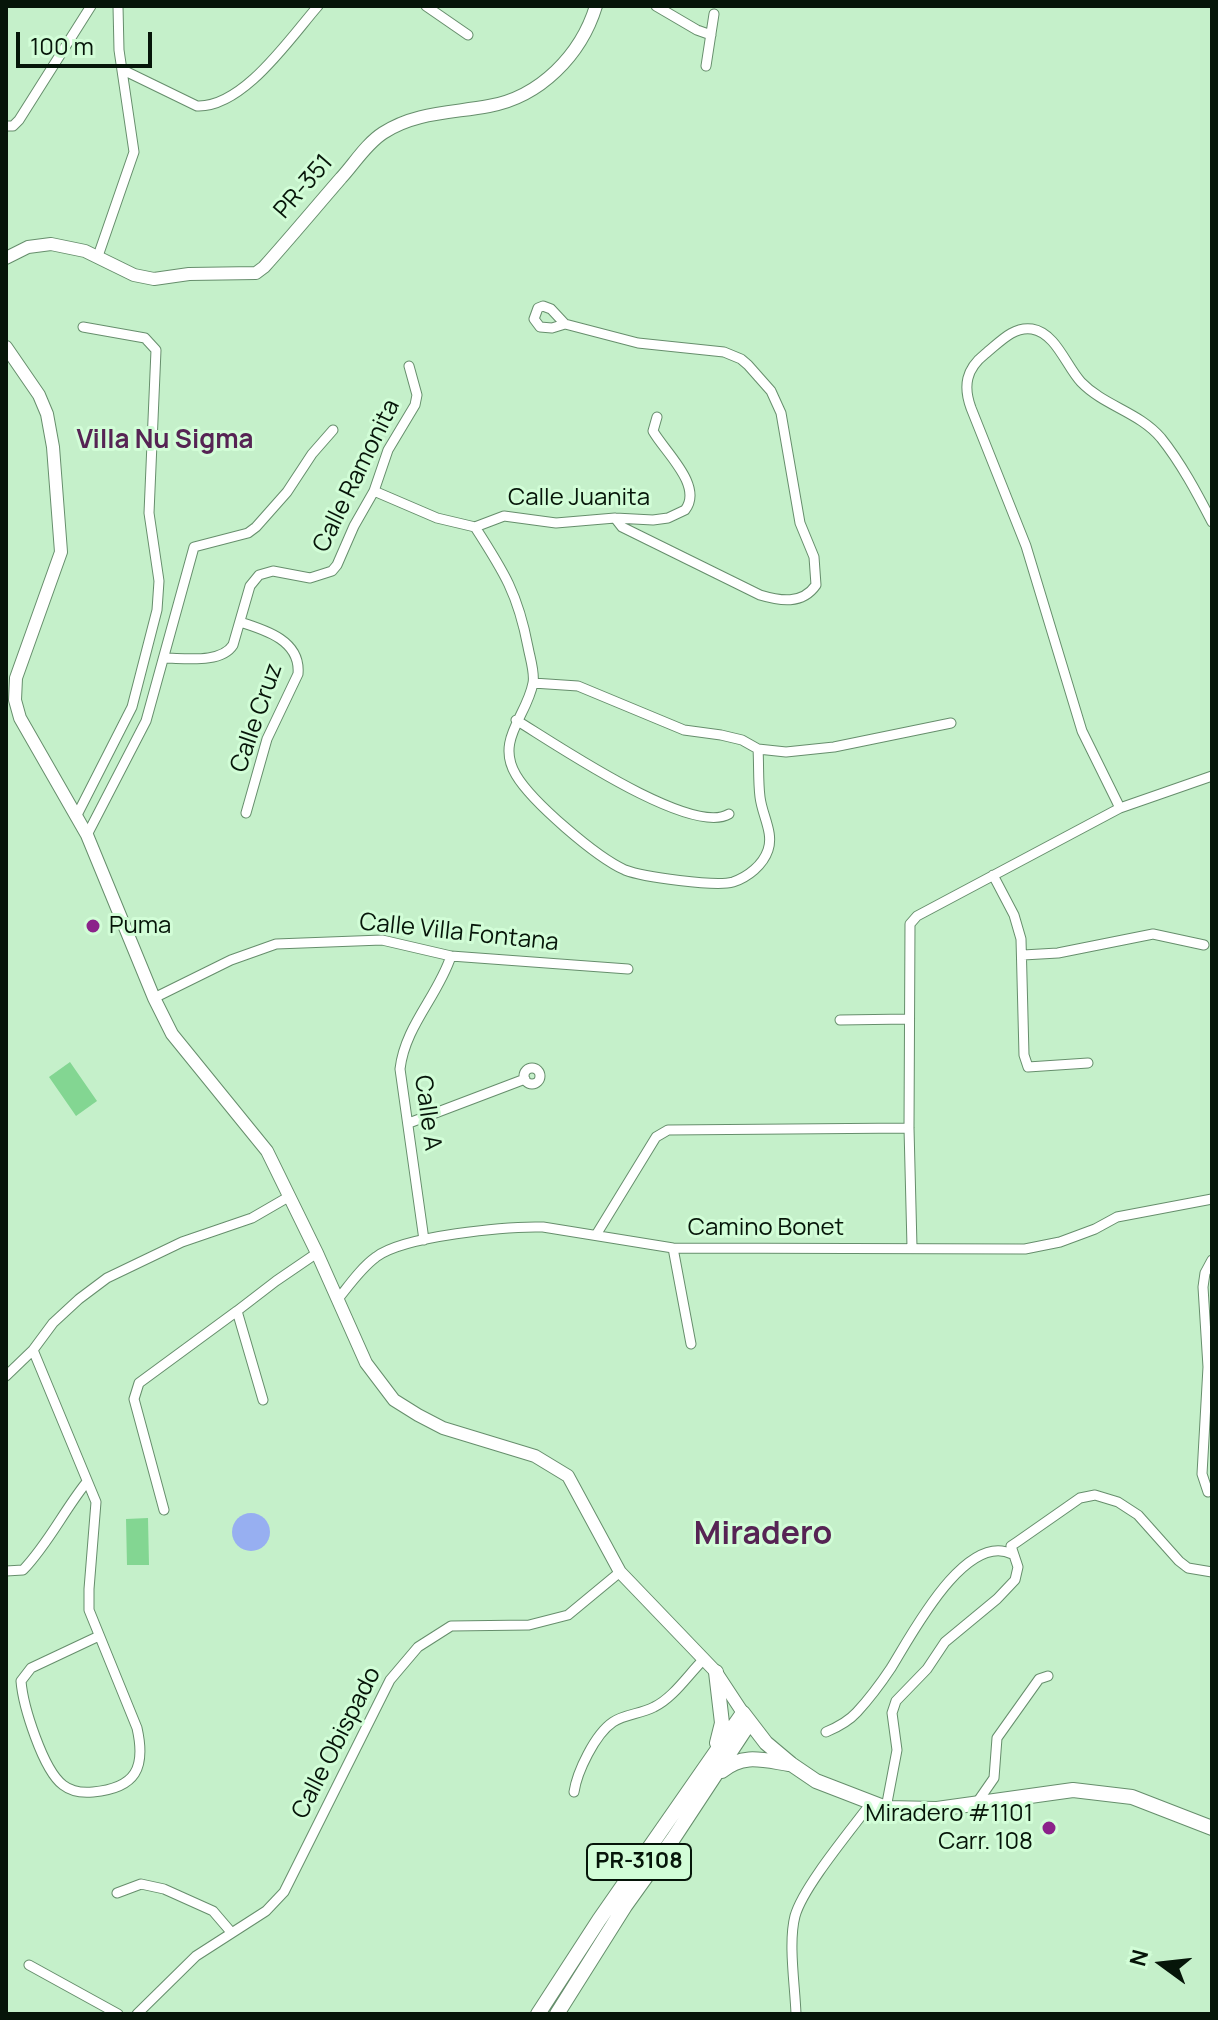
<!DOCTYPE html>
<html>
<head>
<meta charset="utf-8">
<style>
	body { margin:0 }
	#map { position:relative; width:1218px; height:2020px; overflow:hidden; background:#c5f0ca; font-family:Manrope,sans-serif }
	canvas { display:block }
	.frame { position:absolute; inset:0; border:8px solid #061509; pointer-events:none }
	.north { position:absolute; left:1122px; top:1924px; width:80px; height:80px; -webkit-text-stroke:6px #d2fdd7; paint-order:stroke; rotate:285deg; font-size:22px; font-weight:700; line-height:32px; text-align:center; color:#061509 }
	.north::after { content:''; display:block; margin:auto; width:28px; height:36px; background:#061509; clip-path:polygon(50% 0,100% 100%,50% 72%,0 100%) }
	.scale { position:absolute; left:16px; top:32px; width:136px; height:36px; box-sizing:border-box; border:4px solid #061509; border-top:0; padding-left:10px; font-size:24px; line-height:28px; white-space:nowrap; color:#061509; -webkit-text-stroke:6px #d2fdd7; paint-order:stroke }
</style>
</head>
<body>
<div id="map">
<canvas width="1218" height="2020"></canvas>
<div class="frame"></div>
<div class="north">N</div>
<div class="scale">100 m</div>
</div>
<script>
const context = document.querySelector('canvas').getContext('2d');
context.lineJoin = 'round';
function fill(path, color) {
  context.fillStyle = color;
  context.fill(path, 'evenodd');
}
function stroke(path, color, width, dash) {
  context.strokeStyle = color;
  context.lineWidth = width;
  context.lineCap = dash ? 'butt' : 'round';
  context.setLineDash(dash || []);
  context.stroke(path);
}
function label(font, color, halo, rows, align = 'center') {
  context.font = font + ' Manrope,sans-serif';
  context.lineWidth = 6;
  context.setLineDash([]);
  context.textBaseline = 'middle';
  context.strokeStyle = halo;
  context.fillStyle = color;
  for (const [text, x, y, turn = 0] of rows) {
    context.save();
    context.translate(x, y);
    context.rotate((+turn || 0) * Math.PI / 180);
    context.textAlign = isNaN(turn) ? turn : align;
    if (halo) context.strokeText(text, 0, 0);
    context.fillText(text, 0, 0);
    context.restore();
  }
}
fill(new Path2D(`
	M 70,1062 L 97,1101 L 76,1116 L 49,1077 Z
	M 148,1518 L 149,1565 L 127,1565 L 126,1519 Z`), '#83d692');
fill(new Path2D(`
	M232 1532a19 19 0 1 1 38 0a19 19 0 1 1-38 0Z`), '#97aff1');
const street = new Path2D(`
	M 426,6 L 468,35
	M 656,6 L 697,30 L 711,35
	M 706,66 L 714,14
	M 123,70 L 197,106 C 243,108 290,38 318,6
	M 6,126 L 13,126 L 19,120 L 91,6
	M 98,256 L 134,152 L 119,50 L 118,6
	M 565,324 L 552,328 L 540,327 L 534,319 L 538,308 L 543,306 L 551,309 L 565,324 L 638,343 L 724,352 L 741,359 L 748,365 L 771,391 L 781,413 L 800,523 L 814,557 L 816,585 C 802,605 780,601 760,595 L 622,527 L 615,518
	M 374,491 L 437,518 L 475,527 L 504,516 L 556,523 L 615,518 L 653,520 L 668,518 L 685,510 C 704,486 664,451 653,431 L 657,417
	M 475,527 C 504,572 518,594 528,647 C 530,658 535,673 533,683 C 527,716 495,740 516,775 C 532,802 596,857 625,870 C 643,877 716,887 733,882 C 748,877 763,865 768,850 C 774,833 762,815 760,797 C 758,781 759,765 758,749
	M 240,622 C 266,630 301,641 298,674 L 267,739 L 246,813
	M 164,658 C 184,658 221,664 233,645 L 250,586 L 259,575 L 273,571 L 310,578 L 332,571 L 337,565 L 354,526 L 374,491 L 388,450 L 415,405 L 417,395 L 409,366
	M 533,683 L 578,686 L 684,730 L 721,735 L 742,740 L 758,749 L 786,752 L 834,747 L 951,723
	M 516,720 C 554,743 691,837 729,814
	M 1120,808 L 1082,731 L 1026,546 L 971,408 C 963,386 966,369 985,354 C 999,343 1013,326 1032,329 C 1056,333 1066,366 1081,382 C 1104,406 1139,412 1161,438 C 1181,463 1197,493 1212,522
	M 77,815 L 132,707 L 157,610 L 159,581 L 149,513 L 156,350 L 145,338 L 83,327
	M 87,835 L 146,721 L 194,547 L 248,533 L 256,527 L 287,492 L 312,454 L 333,430
	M 993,875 L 1014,915 L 1021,939 L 1024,1055 L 1028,1067 L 1088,1063
	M 1023,955 L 1058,953 L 1153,934 L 1204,945
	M 154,998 L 231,960 L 276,944 L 382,940 L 451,956 L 628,969
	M 840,1020 L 908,1019
	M524 1076a8 8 0 1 1 16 0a8 8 0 1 1-16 0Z
	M 409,1123 L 525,1079
	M 596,1235 L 656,1137 L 668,1130 L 909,1128
	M 424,1240 L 400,1069 C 405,1026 438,996 451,956
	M 912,1247 L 909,1128 L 910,924 L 917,916 L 1120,808 L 1212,776
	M 673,1248 L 691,1344
	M 338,1299 C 350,1284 361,1268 376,1257 C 403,1236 507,1226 543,1227 L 673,1248 L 1025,1249 L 1060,1242 L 1095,1229 L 1117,1217 L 1212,1199
	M 237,1311 L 276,1281 L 317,1253
	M 33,1350 L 96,1502 L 89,1589 L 89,1610 L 137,1728 C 146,1768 136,1788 93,1792 C 83,1793 72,1792 63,1785 C 43,1770 23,1706 21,1681 L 31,1668 L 99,1636
	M 6,1376 L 33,1350 L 53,1323 L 79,1299 L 107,1278 L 182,1242 L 252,1218 L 290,1196
	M 1208,1492 L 1202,1474 L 1208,1367 L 1203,1287 L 1205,1273 L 1212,1260
	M 164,1510 L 134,1399 L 139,1383 L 237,1311 L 263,1400
	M 6,1571 L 23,1570 C 48,1544 63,1512 86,1483
	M 826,1732 C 838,1727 848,1722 857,1712 C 869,1699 881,1683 891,1668 C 911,1636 965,1531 1012,1554
	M 574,1792 C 577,1772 595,1734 613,1722 C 625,1714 641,1714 654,1707 C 673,1698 688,1675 703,1660
	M 976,1804 L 994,1778 L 997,1738 L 1039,1679 L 1048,1676
	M 886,1808 L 897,1750 L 892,1713 L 896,1701 L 927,1669 L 945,1642 L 997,1599 L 1015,1580 L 1018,1567 L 1011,1546 L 1017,1542 L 1080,1498 L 1095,1495 L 1118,1502 L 1138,1515 L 1179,1561 L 1188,1568 L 1212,1572
	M 117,1893 L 141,1884 L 164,1889 L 213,1911 L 231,1932
	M 29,1965 L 118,2014
	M 137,2014 L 196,1956 L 266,1911 L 284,1892 L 390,1680 L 418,1647 L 451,1626 L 529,1625 L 568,1615 L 620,1572
	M 796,2014 C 795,1985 788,1943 795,1916 C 803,1887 851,1830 871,1803`);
const secondary = new Path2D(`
	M 6,258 L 28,247 L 51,244 L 85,251 L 134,275 L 154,279 L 189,274 L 256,273 L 264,267 C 290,238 315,208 341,178 C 354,164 366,144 383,133 C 415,112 452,113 489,106 C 540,97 581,55 596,6
	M 6,347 L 39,395 L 47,414 L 53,447 L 61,552 L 16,678 L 15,700 L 20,718 L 87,835 L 154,998 L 172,1034 L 267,1151 L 317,1253 L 366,1363 L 394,1400 L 418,1415 L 443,1428 L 535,1456 L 568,1476 L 620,1572 L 716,1672 L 743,1713`);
const primary = new Path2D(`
	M 716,1672 L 722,1723 L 717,1743
	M 722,1771 C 743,1753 763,1760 789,1764
	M 538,2014 L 599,1920 L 743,1713 L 766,1743 L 791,1764 L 816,1781 L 886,1808 L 937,1809 L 1073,1790 L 1132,1797 L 1212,1828
	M 557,2014 L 625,1906 L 673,1839 L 750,1722`);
stroke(street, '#668e6c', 11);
stroke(secondary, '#668e6c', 14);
stroke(primary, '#668e6c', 16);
stroke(street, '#fff', 9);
stroke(secondary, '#fff', 12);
stroke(primary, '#fff', 14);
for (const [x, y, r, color] of [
	[93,926,8,"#8b238a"],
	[1049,1828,8,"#8b238a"]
]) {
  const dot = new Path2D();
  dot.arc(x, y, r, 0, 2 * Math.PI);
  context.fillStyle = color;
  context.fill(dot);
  stroke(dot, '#d2fdd7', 3);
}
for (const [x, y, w] of [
	[639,1862,104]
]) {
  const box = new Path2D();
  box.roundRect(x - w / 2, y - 18, w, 36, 6);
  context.fillStyle = '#d2fdd7';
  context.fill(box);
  stroke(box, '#061509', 2);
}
label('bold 22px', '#061509', null, [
	["PR-3108",639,1862]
]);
label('24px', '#061509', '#d2fdd7', [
	["PR-351",304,187,-49],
	["Calle Ramonita",357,476,-64],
	["Calle Juanita",579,498],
	["Calle Cruz",257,718,-71],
	["Calle Villa Fontana",459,933,6],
	["Calle A",427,1113,82],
	["Camino Bonet",766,1228],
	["Calle Obispado",337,1743,-63]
]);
label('24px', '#061509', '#d2fdd7', [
	["Puma",109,926],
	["Miradero #1101",1033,1814,"right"],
	["Carr. 108",1033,1842,"right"]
], 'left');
label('bold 26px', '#562454', '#d2fdd7', [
	["Villa Nu Sigma",165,441]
]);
label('bold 32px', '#562454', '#d2fdd7', [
	["Miradero",763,1535]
]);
</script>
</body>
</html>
